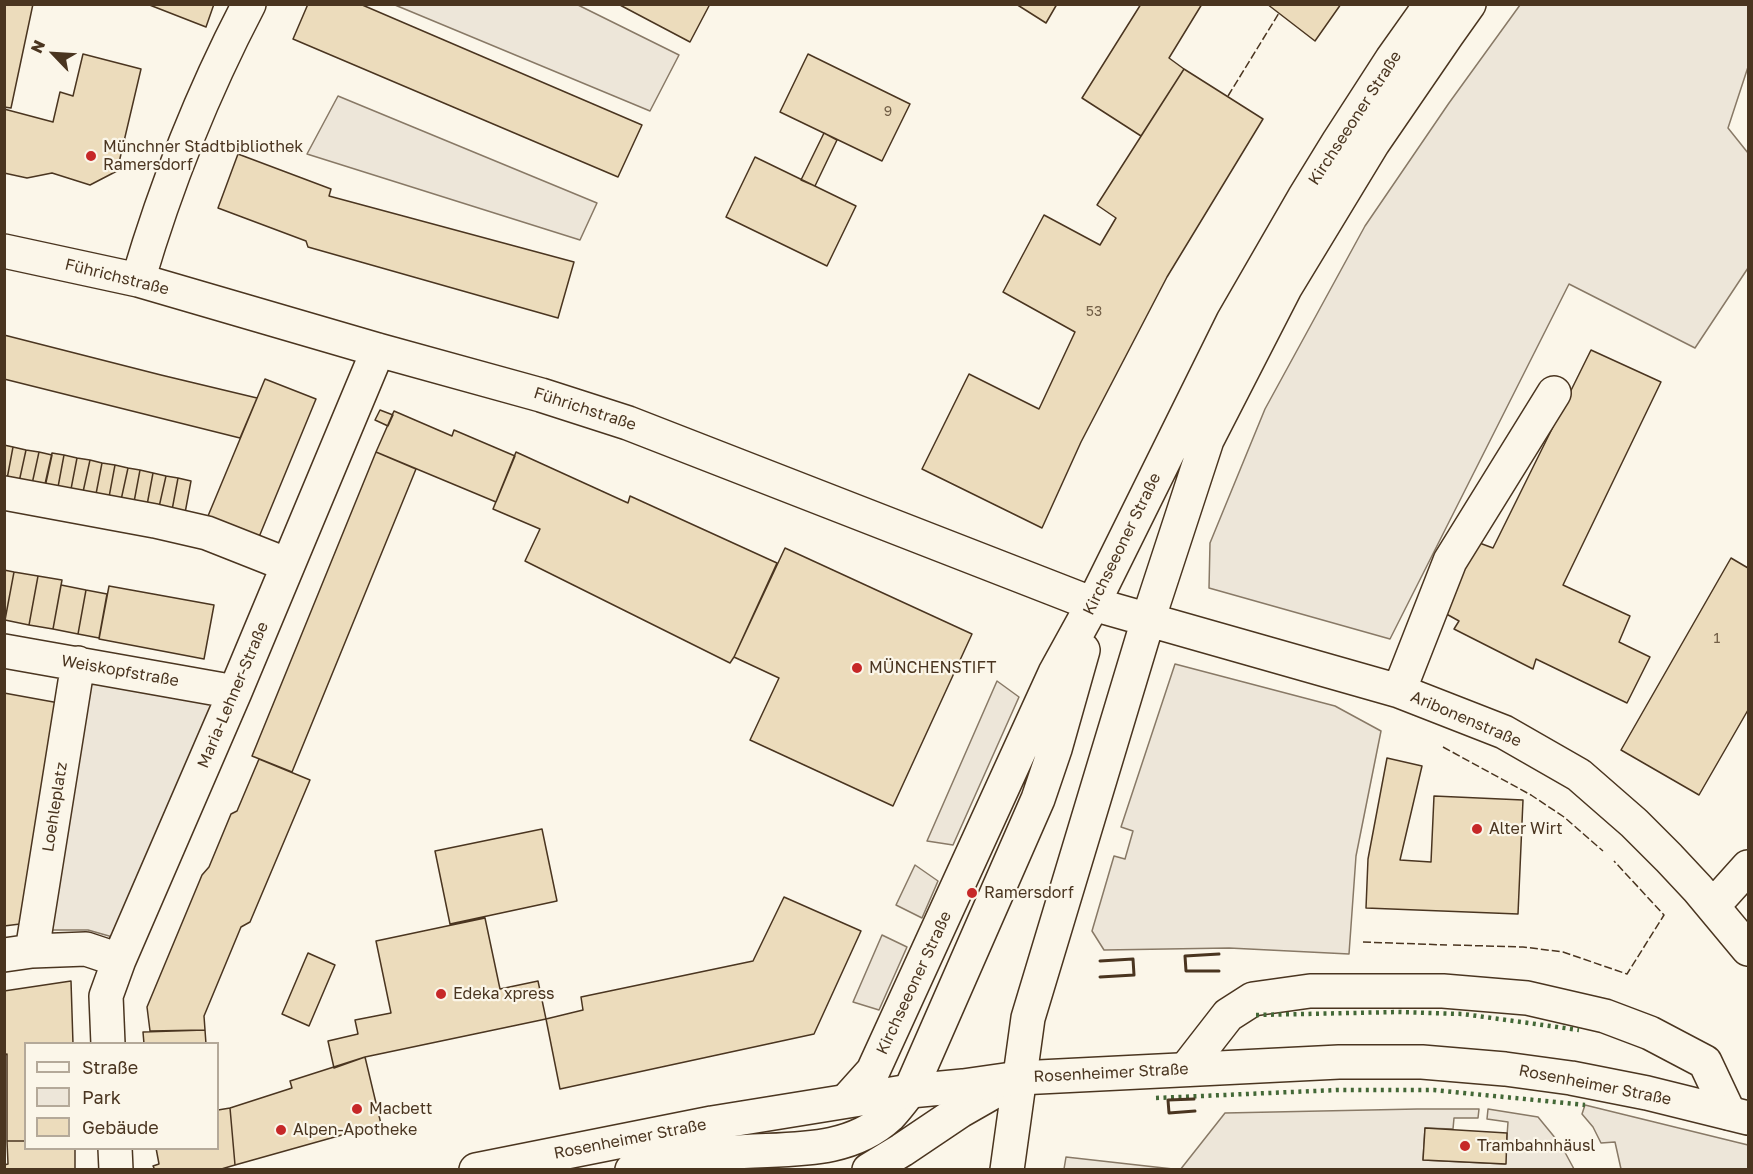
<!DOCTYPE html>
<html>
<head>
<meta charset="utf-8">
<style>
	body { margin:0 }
	#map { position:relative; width:1753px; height:1174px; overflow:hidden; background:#fbf6e9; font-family:"Golos Text",sans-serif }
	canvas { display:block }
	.frame { position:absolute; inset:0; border:6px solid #4a3520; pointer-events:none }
	.legend { position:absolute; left:24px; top:1042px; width:195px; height:108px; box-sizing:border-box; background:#fbf6e9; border:2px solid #b4a999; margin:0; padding:8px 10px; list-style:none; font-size:18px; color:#4a3520 }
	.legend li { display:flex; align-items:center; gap:12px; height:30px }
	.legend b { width:30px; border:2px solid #b4a999 }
	.north { position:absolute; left:24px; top:24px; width:60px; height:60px; -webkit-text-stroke:4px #fbf6e9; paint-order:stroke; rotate:295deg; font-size:16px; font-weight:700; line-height:24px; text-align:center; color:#4a3520 }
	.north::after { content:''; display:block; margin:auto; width:21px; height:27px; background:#4a3520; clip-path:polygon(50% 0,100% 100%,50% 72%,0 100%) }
</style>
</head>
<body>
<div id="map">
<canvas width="1753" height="1174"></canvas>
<div class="frame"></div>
<ul class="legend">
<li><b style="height:8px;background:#fbf6e9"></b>Straße</li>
<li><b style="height:16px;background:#ede6d9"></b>Park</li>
<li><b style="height:16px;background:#ecdcbc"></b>Gebäude</li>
</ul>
<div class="north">N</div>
</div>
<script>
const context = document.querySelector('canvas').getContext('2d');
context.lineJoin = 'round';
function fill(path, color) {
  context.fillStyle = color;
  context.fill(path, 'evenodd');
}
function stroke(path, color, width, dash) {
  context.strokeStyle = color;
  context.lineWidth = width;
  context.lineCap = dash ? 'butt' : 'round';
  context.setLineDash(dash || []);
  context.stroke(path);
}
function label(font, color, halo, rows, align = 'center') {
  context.font = font + ' "Golos Text",sans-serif';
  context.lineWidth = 4.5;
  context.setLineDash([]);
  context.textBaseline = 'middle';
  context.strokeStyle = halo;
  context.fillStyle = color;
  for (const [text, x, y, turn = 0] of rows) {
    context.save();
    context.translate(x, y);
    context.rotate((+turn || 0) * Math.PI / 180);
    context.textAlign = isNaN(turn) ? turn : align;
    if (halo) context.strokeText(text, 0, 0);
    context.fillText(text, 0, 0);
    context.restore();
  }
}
const green = new Path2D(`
	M 395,5 L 578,5 L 679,55 L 650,111 Z
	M 1520,5 L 1748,5 L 1748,67 L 1728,128 L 1748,153 L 1748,268 L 1695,348 L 1569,284 L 1390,639 L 1209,588 L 1210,543 L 1265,409 L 1365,226 L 1449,103 Z
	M 338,96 L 597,203 L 580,240 L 307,154 Z
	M 1175,664 L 1335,706 L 1381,731 L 1356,856 L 1349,954 L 1229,948 L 1104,950 L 1092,931 L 1114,856 L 1125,859 L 1133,831 L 1121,827 Z
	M 85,678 L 221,702 L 116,938 L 88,930 L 45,930 Z
	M 997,681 L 1019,697 L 953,845 L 927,841 Z
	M 915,865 L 938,881 L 922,918 L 896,905 Z
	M 882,935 L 907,947 L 879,1010 L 853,1002 Z
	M 1585,1105 L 1748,1145 L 1748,1169 L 1621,1169 L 1615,1142 L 1601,1143 L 1593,1127 L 1582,1114 Z
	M 1417,1109 L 1479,1109 L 1478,1118 L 1454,1118 L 1453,1129 L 1425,1128 L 1423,1160 L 1505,1164 L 1508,1122 L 1487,1119 L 1488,1109 L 1538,1117 L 1561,1145 L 1574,1169 L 1180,1170 L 1225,1113 Z
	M 1066,1157 L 1173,1169 L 1064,1169 Z`);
fill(green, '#ede6d9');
stroke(green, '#887966', 1.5);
const building = new Path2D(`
	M 4,4 L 33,4 L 11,108 L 4,107 Z
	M 147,4 L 214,4 L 206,27 Z
	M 308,4 L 360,4 L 642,125 L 618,177 L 293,39 Z
	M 618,4 L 710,4 L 690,42 Z
	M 1016,4 L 1057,4 L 1046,23 Z
	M 1141,4 L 1202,4 L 1169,58 L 1184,69 L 1141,136 L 1082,98 Z
	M 1267,4 L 1341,4 L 1315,41 Z
	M 83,54 L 141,69 L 117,171 L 90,185 L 52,173 L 27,178 L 4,173 L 4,109 L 53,122 L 60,92 L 73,96 Z
	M 808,54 L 910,104 L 882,161 L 780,112 Z
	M 1184,69 L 1263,119 L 1167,277 L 1081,442 L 1042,528 L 922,469 L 969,374 L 1039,409 L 1075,332 L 1003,292 L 1044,215 L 1100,245 L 1116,218 L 1097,205 Z
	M 824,133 L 837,140 L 815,186 L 801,180 Z
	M 238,154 L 331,189 L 329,196 L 574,262 L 558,318 L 308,247 L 306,241 L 218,208 Z
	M 755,157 L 856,206 L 827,266 L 726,217 Z
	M 4,335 L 161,375 L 257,398 L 240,438 L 4,379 Z
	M 1591,350 L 1661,382 L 1563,585 L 1630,616 L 1619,642 L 1650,657 L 1627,703 L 1536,659 L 1533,669 L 1454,629 L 1459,621 L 1441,611 L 1474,541 L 1493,548 Z
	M 265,379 L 316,399 L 259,537 L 208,516 Z
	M 380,410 L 393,415 L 388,426 L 375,420 Z
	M 394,411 L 452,436 L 454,430 L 515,456 L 496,502 L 376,452 Z
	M 4,445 L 13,447 L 7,479 L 4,479 Z
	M 13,447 L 26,450 L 19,482 L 7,479 Z
	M 26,450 L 39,452 L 32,484 L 19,482 Z
	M 39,452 L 52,455 L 45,487 L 32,484 Z
	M 376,452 L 416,469 L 292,772 L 252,756 Z
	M 516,452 L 628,503 L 630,496 L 777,563 L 734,657 L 730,663 L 525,561 L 540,529 L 493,509 Z
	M 52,453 L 64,455 L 58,487 L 45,484 Z
	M 64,455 L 77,458 L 71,489 L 58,487 Z
	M 77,458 L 90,460 L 83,492 L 71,489 Z
	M 90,460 L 102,463 L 96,494 L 83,492 Z
	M 102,463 L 115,465 L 109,497 L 96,494 Z
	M 115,465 L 128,468 L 121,500 L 109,497 Z
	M 128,468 L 140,470 L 134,502 L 121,500 Z
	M 140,470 L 153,473 L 147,505 L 134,502 Z
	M 153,473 L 166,476 L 159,507 L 147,505 Z
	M 166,476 L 178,478 L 172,510 L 159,507 Z
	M 178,478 L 191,481 L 185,513 L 172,510 Z
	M 785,548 L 972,634 L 893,806 L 750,740 L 779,678 L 734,657 Z
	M 1731,558 L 1748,568 L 1748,710 L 1699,795 L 1621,750 Z
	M 4,570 L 14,572 L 5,620 L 4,620 Z
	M 14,572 L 38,576 L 29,625 L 5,620 Z
	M 38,576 L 62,580 L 53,629 L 29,625 Z
	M 61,585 L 86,590 L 78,634 L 53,629 Z
	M 109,586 L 214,605 L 204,659 L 99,639 Z
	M 86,590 L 107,594 L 99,638 L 78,634 Z
	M 4,693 L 59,703 L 20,924 L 4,926 Z
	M 1387,758 L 1422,766 L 1400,860 L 1431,862 L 1434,796 L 1523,800 L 1518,914 L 1366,908 L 1368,859 Z
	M 259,759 L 310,780 L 250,922 L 241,927 L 204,1016 L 205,1030 L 150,1031 L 147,1007 L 202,875 L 209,867 L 231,814 L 237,811 Z
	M 542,829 L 557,901 L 450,924 L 435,851 Z
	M 784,897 L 861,931 L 814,1034 L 560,1089 L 546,1019 L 583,1010 L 581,997 L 753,961 Z
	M 485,918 L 500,989 L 538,981 L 546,1019 L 365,1057 L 334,1068 L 328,1041 L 358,1034 L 355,1020 L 391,1013 L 376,941 Z
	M 308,953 L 335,965 L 309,1026 L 282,1014 Z
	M 71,981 L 73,1044 L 26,1044 L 26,1141 L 7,1141 L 7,1054 L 4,1055 L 4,991 Z
	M 205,1030 L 206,1044 L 144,1044 L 143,1032 Z
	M 365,1057 L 381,1124 L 235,1165 L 230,1108 L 292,1088 L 290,1081 Z
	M 230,1108 L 235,1165 L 218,1170 L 155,1170 L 153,1166 L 159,1164 L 156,1148 L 218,1148 L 218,1110 Z
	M 1425,1128 L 1507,1133 L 1506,1164 L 1423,1160 Z
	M 7,1141 L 26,1141 L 26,1148 L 75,1148 L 75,1170 L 4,1170 L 4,1165 L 8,1164 Z`);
fill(building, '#ecdcbc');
stroke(building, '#4a3520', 1.5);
const minor = new Path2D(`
	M 4,251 L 138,280 L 378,350 L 541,395 L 628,423 L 1093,604 L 1399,691 L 1504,732 L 1579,775 L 1634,823 L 1669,858 L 1698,889 L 1748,949
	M 138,280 C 166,185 203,92 249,4
	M 4,493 L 155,521 L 207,533 L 288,565
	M 4,651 L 235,692
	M 1399,691 L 1450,561 L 1554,393
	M 1713,906 L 1748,867
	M 32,951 L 78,663
	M 4,955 L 32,951 L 86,949 L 119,960
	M 108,1044 L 106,996 L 119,960 L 235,692 L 378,350
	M 1186,1069 L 1228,1015 L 1253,999 L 1310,991 L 1443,991 L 1527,998 L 1605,1016 L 1650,1033 L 1705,1062 L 1729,1113
	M 847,1100 L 873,1071 L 1055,673 L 1093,604 L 1233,321 L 1304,198 L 1339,141 L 1392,59 L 1431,4
	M 115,1148 L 116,1170
	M 632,1170 L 639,1167 C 668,1162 697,1155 726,1153 C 781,1147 845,1157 889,1116 C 896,1109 903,1099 910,1091 L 1038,799 L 1055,749 L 1083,650
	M 869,1170 L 902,1150 L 960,1111 L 1016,1079
	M 1007,1170 L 1028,1018 L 1148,620 L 1207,440 L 1285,288 L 1373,143 L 1447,35 L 1469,4`);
const major = new Path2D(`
	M 476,1170 L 712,1123 L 910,1091 L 963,1086 L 1019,1078 L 1339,1062 L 1422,1062 L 1505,1069 L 1571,1078 L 1647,1093 L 1748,1118`);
stroke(minor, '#4a3520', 36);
stroke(major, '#4a3520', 36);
stroke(minor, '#fbf6e9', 33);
stroke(major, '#fbf6e9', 33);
stroke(new Path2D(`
	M 1256,1015 L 1398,1012 L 1463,1014 L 1579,1030
	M 1156,1098 L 1337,1090 L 1434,1090 L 1585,1105`), '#436837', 4.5, [3, 4.5]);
stroke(new Path2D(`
	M 1228,96 L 1279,13
	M 1443,747 L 1531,795 L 1564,817 L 1603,851
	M 1363,942 L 1447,945
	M 1453,945 L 1523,947 L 1563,952 L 1627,974 L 1664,915 L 1614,861`), '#4a3520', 1.5, [8, 3]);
stroke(new Path2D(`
	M 1100,961 L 1133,959 L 1134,975 L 1100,977
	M 1219,971 L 1186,971 L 1185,956 L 1219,954
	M 1194,1099 L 1168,1100 L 1169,1113 L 1195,1111`), '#4a3520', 3);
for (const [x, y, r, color] of [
	[91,156,6,"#c62828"],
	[857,668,6,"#c62828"],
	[1477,829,6,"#c62828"],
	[972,893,6,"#c62828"],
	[441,994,6,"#c62828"],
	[357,1109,6,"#c62828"],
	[281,1130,6,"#c62828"],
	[1465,1146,6,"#c62828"]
]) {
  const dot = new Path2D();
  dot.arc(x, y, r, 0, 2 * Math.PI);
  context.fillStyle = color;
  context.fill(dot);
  stroke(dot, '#fbf6e9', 2);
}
label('14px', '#725f47', null, [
	["9",888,112],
	["53",1094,312],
	["1",1717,639]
]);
label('16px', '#4a3520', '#fbf6e9', [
	["Kirchseeoner Straße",1355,118,-57],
	["Führichstraße",117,277,14],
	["Führichstraße",585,409,18],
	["Kirchseeoner Straße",1122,544,-64],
	["Weiskopfstraße",120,671,10],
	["Maria-Lehner-Straße",233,695,-67],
	["Aribonenstraße",1466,719,23],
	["Loehleplatz",55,807,-81],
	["Kirchseeoner Straße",914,983,-65],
	["Rosenheimer Straße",1111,1073,-3],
	["Rosenheimer Straße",1595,1085,11],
	["Rosenheimer Straße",630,1139,-11]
]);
label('16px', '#4a3520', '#fbf6e9', [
	["Münchner Stadtbibliothek",103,147],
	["Ramersdorf",103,165],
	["MÜNCHENSTIFT",869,668],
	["Alter Wirt",1489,829],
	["Ramersdorf",984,893],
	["Edeka xpress",453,994],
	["Macbett",369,1109],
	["Alpen-Apotheke",293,1130],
	["Trambahnhäusl",1477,1146]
], 'left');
</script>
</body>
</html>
